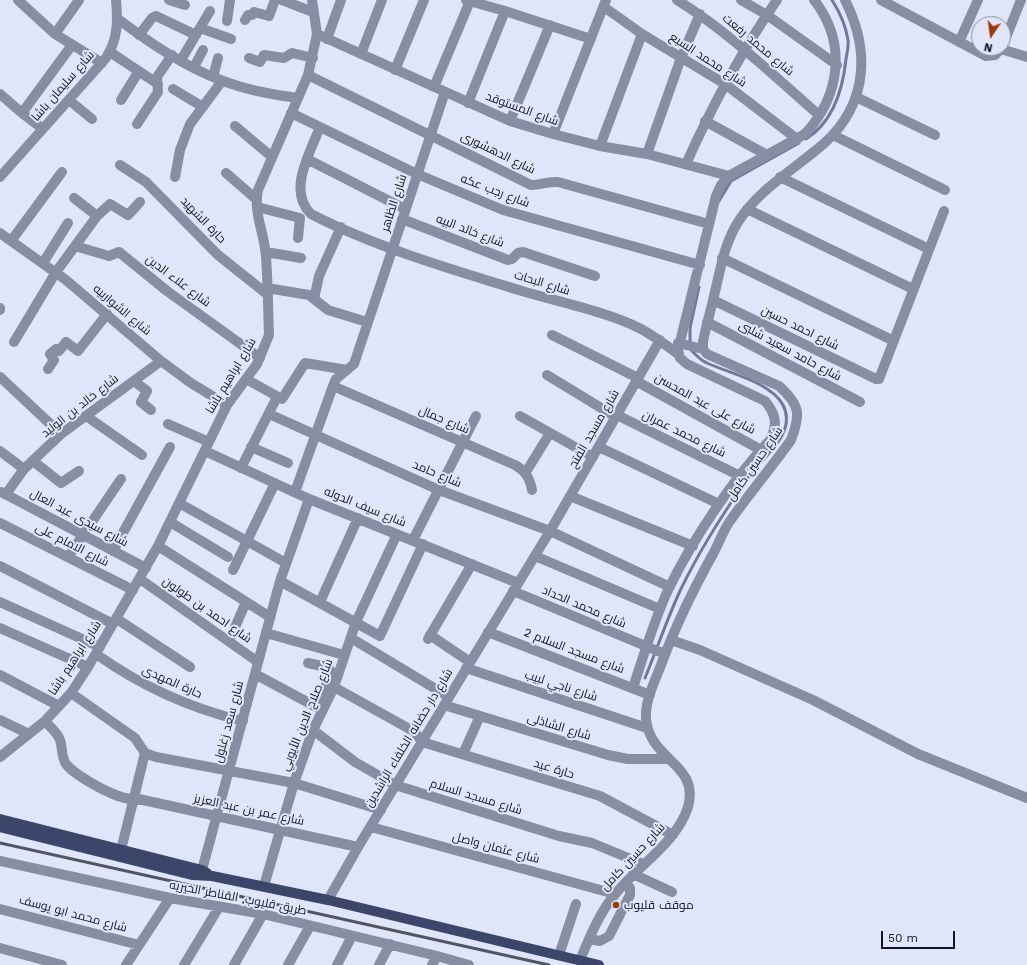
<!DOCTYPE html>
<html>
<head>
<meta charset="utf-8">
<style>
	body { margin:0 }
	#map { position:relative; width:1027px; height:965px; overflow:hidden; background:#e0e6f9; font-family:"Work Sans",sans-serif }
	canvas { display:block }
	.north { position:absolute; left:971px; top:16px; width:40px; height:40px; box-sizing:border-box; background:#e0e6f9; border:1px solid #8d92a0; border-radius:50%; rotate:193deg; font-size:11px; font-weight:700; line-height:16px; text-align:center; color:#11141a }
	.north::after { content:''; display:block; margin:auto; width:14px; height:18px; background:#9e3a01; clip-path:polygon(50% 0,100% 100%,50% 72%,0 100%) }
	.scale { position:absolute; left:881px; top:931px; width:74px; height:18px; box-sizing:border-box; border:2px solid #11141a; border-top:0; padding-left:5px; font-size:12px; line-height:14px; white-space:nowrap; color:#11141a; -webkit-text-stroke:3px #e0e6f9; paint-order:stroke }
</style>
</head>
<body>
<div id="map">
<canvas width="1027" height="965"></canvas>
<div class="north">N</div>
<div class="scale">50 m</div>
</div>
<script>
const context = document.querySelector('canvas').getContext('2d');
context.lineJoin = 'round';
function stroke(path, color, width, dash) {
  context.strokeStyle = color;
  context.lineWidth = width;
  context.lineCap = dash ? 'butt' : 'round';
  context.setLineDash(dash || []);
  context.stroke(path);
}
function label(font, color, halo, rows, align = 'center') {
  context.font = font + ' "Work Sans",Cairo,sans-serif';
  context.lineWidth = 4;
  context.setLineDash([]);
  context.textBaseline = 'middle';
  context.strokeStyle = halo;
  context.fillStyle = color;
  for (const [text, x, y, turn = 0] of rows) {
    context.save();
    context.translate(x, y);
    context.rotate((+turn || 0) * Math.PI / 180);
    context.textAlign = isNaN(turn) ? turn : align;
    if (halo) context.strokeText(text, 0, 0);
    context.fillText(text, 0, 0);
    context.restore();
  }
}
stroke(new Path2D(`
	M 806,139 C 833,122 843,88 846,59 C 847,53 849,46 848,40 C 846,27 839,11 832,0
	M 719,201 L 731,181 L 799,143
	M 690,344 L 690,328 L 699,287
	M 645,678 C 657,649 667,619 680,591 C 699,551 722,515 747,479 C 761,458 798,434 783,405 C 771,382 728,373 707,363 C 701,361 695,354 691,350`), '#6d799d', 3);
stroke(new Path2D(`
	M 18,0 L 55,34 L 102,63
	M 169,0 L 185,5
	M 282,0 L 313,12
	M 466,0 L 505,11 L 591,39
	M 677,0 C 729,32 773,75 819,115
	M 741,0 L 767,15 L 837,65
	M 881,0 L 986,56 L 995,55 L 1002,48
	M 604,7 L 642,34 L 725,84 L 797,139
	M 118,19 C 150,43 185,67 223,81 C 247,90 273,95 298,98
	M 245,20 L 248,15 L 252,15 L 254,12 L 269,16 L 275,0
	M 227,21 L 230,0
	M 200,28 L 231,39
	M 55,34 L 79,0
	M 317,34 L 510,121 L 553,134 L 600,146 L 647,154 L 729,176
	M 139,35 L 152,18 L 156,16 L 196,35
	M 327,39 L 341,0
	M 959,42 L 978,0
	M 1003,45 L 1021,0
	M 1001,49 L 1027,57
	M 110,52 L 158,84
	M 361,54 L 382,0
	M 249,58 L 260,62 L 264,55 L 284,58 L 292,53 L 313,58
	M 181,60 L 210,11
	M 194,67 L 203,50
	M 395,70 L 424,0
	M 308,75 L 531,185 C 541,185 548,181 558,182 L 709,224
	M 213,77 L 218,58
	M 434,87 L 470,1
	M 173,89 L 203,107
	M 0,94 L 22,113 L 43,129
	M 856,97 L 935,135
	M 69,100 L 92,119
	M 121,100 L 139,71
	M 468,103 L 505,11
	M 22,113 L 72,45
	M 291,113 L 417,174 L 503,210 L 700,265
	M 510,121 L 550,25
	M 705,121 L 767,155
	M 137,124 L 158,92 L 157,77 L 172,55
	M 235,126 L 272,157
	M 320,127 C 310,153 287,191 311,214 C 375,247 453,270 522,291 C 559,302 608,312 641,329 C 654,336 666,345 678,354
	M 553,134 L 606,0
	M 833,135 L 945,190
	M 600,146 L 642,34
	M 647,154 L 681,58 L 700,14
	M 307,159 L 405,209
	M 686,164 C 712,106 741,52 777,0
	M 120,165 L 146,182 L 218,255 L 267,294
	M 226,173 L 256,199
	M 0,177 L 106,58 C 118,39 118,21 116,0
	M 175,177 L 180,150 L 190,124 L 222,81
	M 780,177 L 929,249
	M 74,198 L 97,216
	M 257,207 L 300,218 L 298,238
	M 747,209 L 913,289
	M 402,219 L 508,260 L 512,259 L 518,253 L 523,252 L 595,276
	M 0,233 L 66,280 L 161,361 L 191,383 L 227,405
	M 11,241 L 62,172
	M 75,246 L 109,256 L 119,252 L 167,291 L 260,358
	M 266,252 L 301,258
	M 722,258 L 894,341
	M 43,263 L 68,223
	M 267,288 L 309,295 L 328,310 L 367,322
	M 314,299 L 319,276 L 341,227
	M 713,300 L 876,379 L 879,379 L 944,211
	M 0,308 L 0,310
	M 707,322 L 860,402
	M 552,335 L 638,378
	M 14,342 L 56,272 L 97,216 L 110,204 L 128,215 L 140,202
	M 678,343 L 703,349
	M 48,369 L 54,360 L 50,354 L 56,349 L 59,351 L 66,342 L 78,351 L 107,314
	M 547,375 L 616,417
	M 0,377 L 61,434
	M 246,379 L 282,399 L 305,363 L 347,370
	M 134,381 L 147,391 L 141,402 L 151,410
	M 636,381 L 761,450
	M 333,386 L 515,465 C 526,471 530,479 532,490
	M 269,414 L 439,490 L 550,531 L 670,587
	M 617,415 L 740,476
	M 86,416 L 142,455
	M 520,416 L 593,457
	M 168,424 L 209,442
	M 251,447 L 288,463
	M 599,447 L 719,504
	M 0,451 L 24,469
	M 205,451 L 309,499 L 518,583
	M 33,461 L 61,483 L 79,471
	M 241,468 L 277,397
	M 526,472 L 550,433
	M 1,492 L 146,568
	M 295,492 L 333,386 L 336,379 L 354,364 L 445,92
	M 6,494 L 24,469 L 61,434 L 161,361
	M 570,496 L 693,546
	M 179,503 L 286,563
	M 170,522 L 228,557
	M 0,523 L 133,590
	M 413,540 L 476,416
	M 158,546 L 270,617
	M 113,551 L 170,447
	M 535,556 L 660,609
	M 68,557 L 121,479
	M 0,566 L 113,624
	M 233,570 L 275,483
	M 140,579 L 258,662
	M 280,581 L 380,636 L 423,544
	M 513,591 L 665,654
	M 0,602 L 100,647
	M 320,602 L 358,518
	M 117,619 L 190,667
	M 0,628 L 88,667
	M 488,632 L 650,695
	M 266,633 L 344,655
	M 430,635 L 470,662
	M 351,638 L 449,697
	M 428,639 L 472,564
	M 671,640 L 700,650 L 813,700 L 918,754 L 1027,798
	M 229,641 L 246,602
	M 96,654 C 141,686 189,708 243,721
	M 308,663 L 326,667 L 330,670 L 321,702
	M 466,668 L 647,728
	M 255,674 L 322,710
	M 0,675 L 59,706
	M 334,687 L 415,732 L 422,742 L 600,796 L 673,835
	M 633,688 C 644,654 654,620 669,588 C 693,539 733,479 770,440 C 778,425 776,414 765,401 L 687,364 L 680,358 L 678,350 L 716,196 L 721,185 L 729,176 L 805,134 C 841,95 847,42 814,0
	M 71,693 L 135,738 L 145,753
	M 444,705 L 608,755 L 628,759 L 669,759
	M 0,720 L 29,734
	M 45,721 C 50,727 58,733 60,740 C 63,749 61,757 66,764 C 74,775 122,803 134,798 L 358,847
	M 313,730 L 355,762 L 395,785 L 559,836 L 592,843 L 643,864
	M 145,753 L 156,757 L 294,783 L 381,810
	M 463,754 L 480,716
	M 0,757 L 45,721 L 71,693 L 88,667 L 158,546 L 227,405 L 257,364 L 269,335 C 268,309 268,283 266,257 C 265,234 253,214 258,190 L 308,75 L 317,34 L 312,0
	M 371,827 L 615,894
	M 121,850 L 145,753
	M 0,861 L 170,898 L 263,914 L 437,956 L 469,965
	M 202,870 L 280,581 L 309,499
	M 633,874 L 672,892
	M 264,886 L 294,783 L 313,730 L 334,687 L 356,622 L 397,534
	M 328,900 L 358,847 L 550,531 L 660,340
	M 0,909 L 139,945
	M 589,939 L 600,941 L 609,936 L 630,895 L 630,888 L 626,882
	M 0,948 L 62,965
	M 559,955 L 576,904
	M 580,960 C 590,937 599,913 616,893 C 639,865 677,842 688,807 C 700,763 649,761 646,718 C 645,700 655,681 661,665 C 675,627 693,590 713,554 C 719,543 723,531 730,521 C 749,494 771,468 791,440 C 801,414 800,405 779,386 L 707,354 L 703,349 L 703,341 C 706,327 710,313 713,300 C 720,273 723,246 738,222 C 757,192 788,173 815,151 C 866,112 873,56 845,0
	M 126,965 L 170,898
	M 184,965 L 219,907
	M 234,965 L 263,914
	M 288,965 L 310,926
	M 337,965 L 352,936
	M 379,965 L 390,944
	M 432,965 L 437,956`), '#878ea3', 10);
stroke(new Path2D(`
	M 0,819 L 202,870 L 207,873
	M 0,827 L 192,875 L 212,876 L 328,900 L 599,965`), '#3b466a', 10);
stroke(new Path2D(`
	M 0,843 L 549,965`), '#51555f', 3);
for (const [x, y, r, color] of [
	[616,905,4,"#9e3a01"]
]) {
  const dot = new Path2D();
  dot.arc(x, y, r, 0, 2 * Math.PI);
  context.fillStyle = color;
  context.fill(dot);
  stroke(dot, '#e0e6f9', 1.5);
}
label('12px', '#11141a', '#e0e6f9', [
	["شارع محمد رفعت",758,45,40],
	["شارع محمد السبع",708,60,33],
	["شارع سليمان باشا",63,86,-49],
	["شارع المستوقد",522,109,20],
	["شارع الدهشورى",498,153,26],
	["شارع رجب عكه",495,191,21],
	["شارع الظاهر",394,203,-72],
	["حارة الشهيد",203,220,46],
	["شارع خالد البيه",470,231,21],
	["شارع علاء الدين",178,281,37],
	["شارع البحات",542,283,17],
	["شارع الشواربيه",122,310,40],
	["شارع احمد حسين",800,328,26],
	["شارع حامد سعيد شلبى",790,351,28],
	["شارع ابراهيم باشا",231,376,-59],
	["شارع على عبد المحسن",705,404,29],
	["شارع خالد بن الوليد",80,406,-38],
	["شارع جمال",444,420,23],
	["شارع مسجد الفتح",594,429,-60],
	["شارع محمد عمران",684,434,26],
	["شارع حسين كامل",755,464,-55],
	["شارع حامد",437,474,23],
	["شارع سيف الدوله",365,507,22],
	["شارع سيدى عبد العال",79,518,28],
	["شارع الامام على",72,545,27],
	["شارع محمد الحداد",584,607,23],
	["شارع احمد بن طولون",207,610,35],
	["شارع مسجد السلام 2",574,651,21],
	["شارع ابراهيم باشا",75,658,-57],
	["حارة المهدى",172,682,24],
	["شارع ناجي لبيب",561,686,18],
	["شارع صلاح الدين الأيوبي",307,715,-68],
	["شارع سعد زغلول",229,722,-75],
	["شارع الشاذلى",559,727,17],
	["شارع دار حضانه الخلفاء الراشدين",409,738,-59],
	["حارة عيد",554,769,17],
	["شارع مسجد السلام",476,797,17],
	["شارع عمر بن عبد العزيز",249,810,12],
	["شارع عثمان واصل",496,848,15],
	["شارع حسين كامل",633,857,-47],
	["طريق قليوب, القناطر الخيريه",238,898,11],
	["شارع محمد ابو يوسف",73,914,15]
]);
label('12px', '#11141a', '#e0e6f9', [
	["موقف قليوب",624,905]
], 'left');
</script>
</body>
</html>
